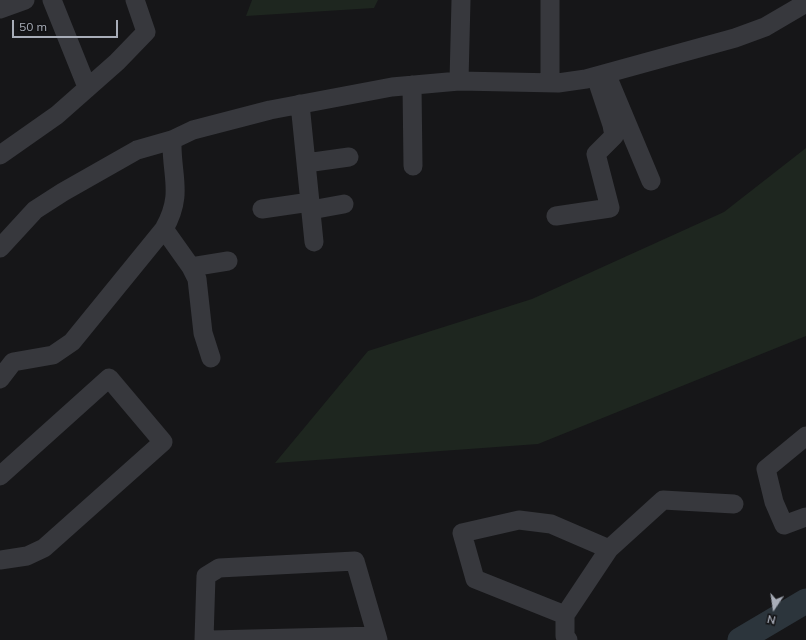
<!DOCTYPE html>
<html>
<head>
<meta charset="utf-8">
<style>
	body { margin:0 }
	#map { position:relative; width:806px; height:640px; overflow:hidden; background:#161618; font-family:Mulish,sans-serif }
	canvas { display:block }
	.north { position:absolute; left:754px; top:588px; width:40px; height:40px; -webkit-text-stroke:3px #111113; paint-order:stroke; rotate:193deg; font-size:11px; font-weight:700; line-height:16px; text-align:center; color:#a8adb8 }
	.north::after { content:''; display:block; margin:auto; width:14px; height:18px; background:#a8adb8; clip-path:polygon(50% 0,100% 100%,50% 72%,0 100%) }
	.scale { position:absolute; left:12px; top:20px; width:106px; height:18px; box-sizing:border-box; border:2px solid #a8adb8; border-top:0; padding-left:5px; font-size:12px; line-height:14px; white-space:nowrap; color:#a8adb8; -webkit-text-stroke:3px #111113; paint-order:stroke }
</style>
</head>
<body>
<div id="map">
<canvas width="806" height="640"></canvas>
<div class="north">N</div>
<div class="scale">50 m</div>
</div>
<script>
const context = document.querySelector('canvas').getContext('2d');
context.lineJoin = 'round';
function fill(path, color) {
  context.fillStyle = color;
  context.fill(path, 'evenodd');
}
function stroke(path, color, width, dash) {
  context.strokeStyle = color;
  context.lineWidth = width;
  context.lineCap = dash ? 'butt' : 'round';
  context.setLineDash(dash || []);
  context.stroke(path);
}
fill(new Path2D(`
	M 252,0 L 378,0 L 374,8 L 246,16 Z
	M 806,148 L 806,336 L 538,444 L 275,463 L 368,351 L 532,299 L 724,212 Z`), '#1e261f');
stroke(new Path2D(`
	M 740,640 L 806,601`), '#2c353c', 25);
stroke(new Path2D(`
	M 52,0 L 87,87
	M 550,0 L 550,83
	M 0,9 L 25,0
	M 459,81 L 461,0
	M 610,83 L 651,181
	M 412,85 L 413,166
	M 300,104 L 314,242
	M 0,155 L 57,115 L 117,62 L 146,32 L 135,0
	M 306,163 L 349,157
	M 262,209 L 310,202
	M 311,210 L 344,204
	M 556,216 L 610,208 L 596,154 L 614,136 L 612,125 L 596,77
	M 164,229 L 191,267 L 228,261
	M 0,248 L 35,210 L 63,192 L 137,150 L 172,140 L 193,130 L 270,110 L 392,87 L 459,81 L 558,83 L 586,79 L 735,38 L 765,27 L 806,3
	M 191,267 L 197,279 L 203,333 L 211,358
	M 0,379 L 13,362 L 53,355 L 72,342 L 164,229 C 184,194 171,176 172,140
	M 806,436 L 766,469 L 774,502 L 784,525 L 806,517
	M 0,476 L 109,378 L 163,442 L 44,548 L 27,556 L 0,560
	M 565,615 L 475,579 L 462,533 L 519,520 L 551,524 L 609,549
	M 204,640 L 206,576 L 219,568 L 355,561 L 378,640
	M 210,640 L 377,636
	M 568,640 L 565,636 L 565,615 L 609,549 L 663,500 L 734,504`), '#37383d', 19);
</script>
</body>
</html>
